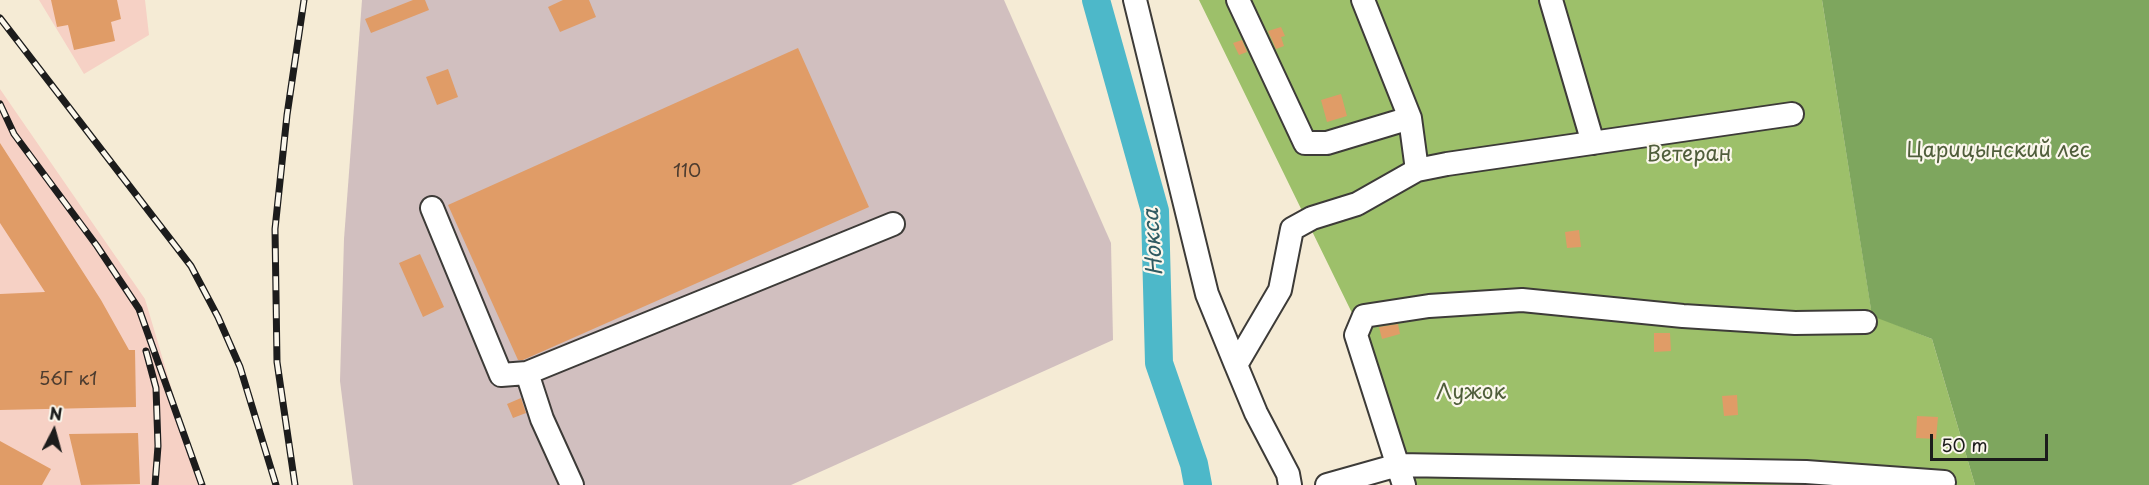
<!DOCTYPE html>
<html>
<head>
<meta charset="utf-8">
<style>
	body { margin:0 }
	#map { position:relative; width:2149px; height:485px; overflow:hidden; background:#f5ebd5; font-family:"Playpen Sans",sans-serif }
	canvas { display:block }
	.north { position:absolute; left:24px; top:401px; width:60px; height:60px; -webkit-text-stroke:4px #fbf7ec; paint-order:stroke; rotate:6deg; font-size:16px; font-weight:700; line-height:24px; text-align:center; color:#1c1c1c }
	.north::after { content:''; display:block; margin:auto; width:21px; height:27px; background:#1c1c1c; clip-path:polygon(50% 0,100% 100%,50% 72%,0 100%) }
	.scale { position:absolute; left:1930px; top:434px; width:118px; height:27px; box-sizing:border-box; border:3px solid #1c1c1c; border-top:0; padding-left:8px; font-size:18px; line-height:21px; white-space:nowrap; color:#1c1c1c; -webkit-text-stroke:4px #fbf7ec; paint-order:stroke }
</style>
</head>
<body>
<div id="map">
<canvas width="2149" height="485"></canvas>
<div class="north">N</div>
<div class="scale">50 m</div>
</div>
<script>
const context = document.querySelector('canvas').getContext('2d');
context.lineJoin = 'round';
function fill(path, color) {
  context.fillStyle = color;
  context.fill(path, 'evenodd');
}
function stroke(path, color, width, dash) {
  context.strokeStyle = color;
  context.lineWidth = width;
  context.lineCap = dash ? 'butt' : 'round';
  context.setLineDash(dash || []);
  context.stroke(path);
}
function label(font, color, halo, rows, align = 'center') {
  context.font = font + ' "Playpen Sans",sans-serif';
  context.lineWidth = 4.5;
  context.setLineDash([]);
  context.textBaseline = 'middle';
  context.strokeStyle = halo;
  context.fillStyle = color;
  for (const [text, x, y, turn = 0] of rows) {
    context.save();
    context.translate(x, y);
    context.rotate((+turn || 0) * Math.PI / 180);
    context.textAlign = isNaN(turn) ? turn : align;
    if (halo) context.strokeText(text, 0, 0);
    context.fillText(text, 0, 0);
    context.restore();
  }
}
fill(new Path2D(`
	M 39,0 L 145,0 L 149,35 L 84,74 Z
	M 0,89 L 145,299 L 200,485 L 0,485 Z`), '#f6d1c5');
fill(new Path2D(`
	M 362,0 L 1004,0 L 1111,243 L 1113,340 L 791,485 L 353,485 L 340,381 L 344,239 Z`), '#d1bfbf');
fill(new Path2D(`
	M 1199,0 L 1822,0 L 1872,315 L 1932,339 L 1975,485 L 1400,485 L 1352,313 Z`), '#9dc06a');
fill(new Path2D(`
	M 1822,0 L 2149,0 L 2149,485 L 1975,485 L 1932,339 L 1872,316 Z`), '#7ea65e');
stroke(new Path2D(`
	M 1096,0 L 1155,211 L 1159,363 L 1194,464 L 1198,485`), '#4db8c9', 28);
fill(new Path2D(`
	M 51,0 L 117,0 L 121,19 L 111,22 L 115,41 L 74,50 L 68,25 L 57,27 Z
	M 413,0 L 425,0 L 429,10 L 371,33 L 365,19 Z
	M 563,0 L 589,0 L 596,17 L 560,32 L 548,7 Z
	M 1281,27 L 1285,36 L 1281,37 L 1284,46 L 1276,49 L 1268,31 Z
	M 1242,40 L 1247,52 L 1239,55 L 1233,43 Z
	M 798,48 L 869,207 L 523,360 L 518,360 L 448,205 Z
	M 448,69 L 458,97 L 437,105 L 426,77 Z
	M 1341,94 L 1347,116 L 1327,122 L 1321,100 Z
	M 0,143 L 101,300 L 129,350 L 135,350 L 136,407 L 0,410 L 0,294 L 45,292 L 0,223 Z
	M 1579,230 L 1581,247 L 1567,248 L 1565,232 Z
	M 420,254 L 444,307 L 423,317 L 399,263 Z
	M 1398,324 L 1400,334 L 1382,339 L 1379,327 Z
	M 1654,333 L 1670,333 L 1671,351 L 1654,352 Z
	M 1737,395 L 1738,415 L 1724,416 L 1722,396 Z
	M 521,398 L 526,413 L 513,418 L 507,404 Z
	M 1917,416 L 1938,417 L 1936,439 L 1916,438 Z
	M 138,433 L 140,484 L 81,485 L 69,434 Z
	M 0,441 L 51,469 L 42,485 L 0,485 Z`), '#e09c67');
const minor = new Path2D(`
	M 1135,0 L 1207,294 L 1236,365
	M 1238,0 L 1305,143 L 1327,143 L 1410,118
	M 1363,0 L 1410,118 L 1417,170
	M 1551,0 L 1593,143
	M 432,208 L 501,375 L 527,373
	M 572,485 L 542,419 L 527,373 L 893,224
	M 1290,485 L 1288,474 L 1256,413 L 1236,365 L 1280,290 L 1292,229 L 1312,218 L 1357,204 L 1417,170 L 1447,164 L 1792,114
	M 1327,485 L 1398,465 L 1806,472 L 1944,482
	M 1404,485 L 1356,335 L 1364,316 L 1429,306 L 1522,300 L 1683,316 L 1795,323 L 1865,322`);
stroke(minor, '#3d3b38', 26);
stroke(minor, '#fff', 22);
const rail = new Path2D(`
	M 0,18 L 191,266 L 218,317 L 240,367 L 276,485
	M 0,104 L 14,134 L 97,246 L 139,309 L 202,485
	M 146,351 L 156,388 L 158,446 L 155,485
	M 295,485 L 277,362 L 275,229 L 287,115 L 304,0`);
stroke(rail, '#1c1c1c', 7);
stroke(rail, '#fbf7ec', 4.5, [14]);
label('18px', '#4d3c2f', null, [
	["110",687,172],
	["56Г к1",68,380]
]);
label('21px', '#505e3b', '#fbf7ec', [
	["Царицынский лес",1998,151],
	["Ветеран",1689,155],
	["Лужок",1471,393]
]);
label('italic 22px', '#305a61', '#fbf7ec', [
	["Нокса",1154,242,-94]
]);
</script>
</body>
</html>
